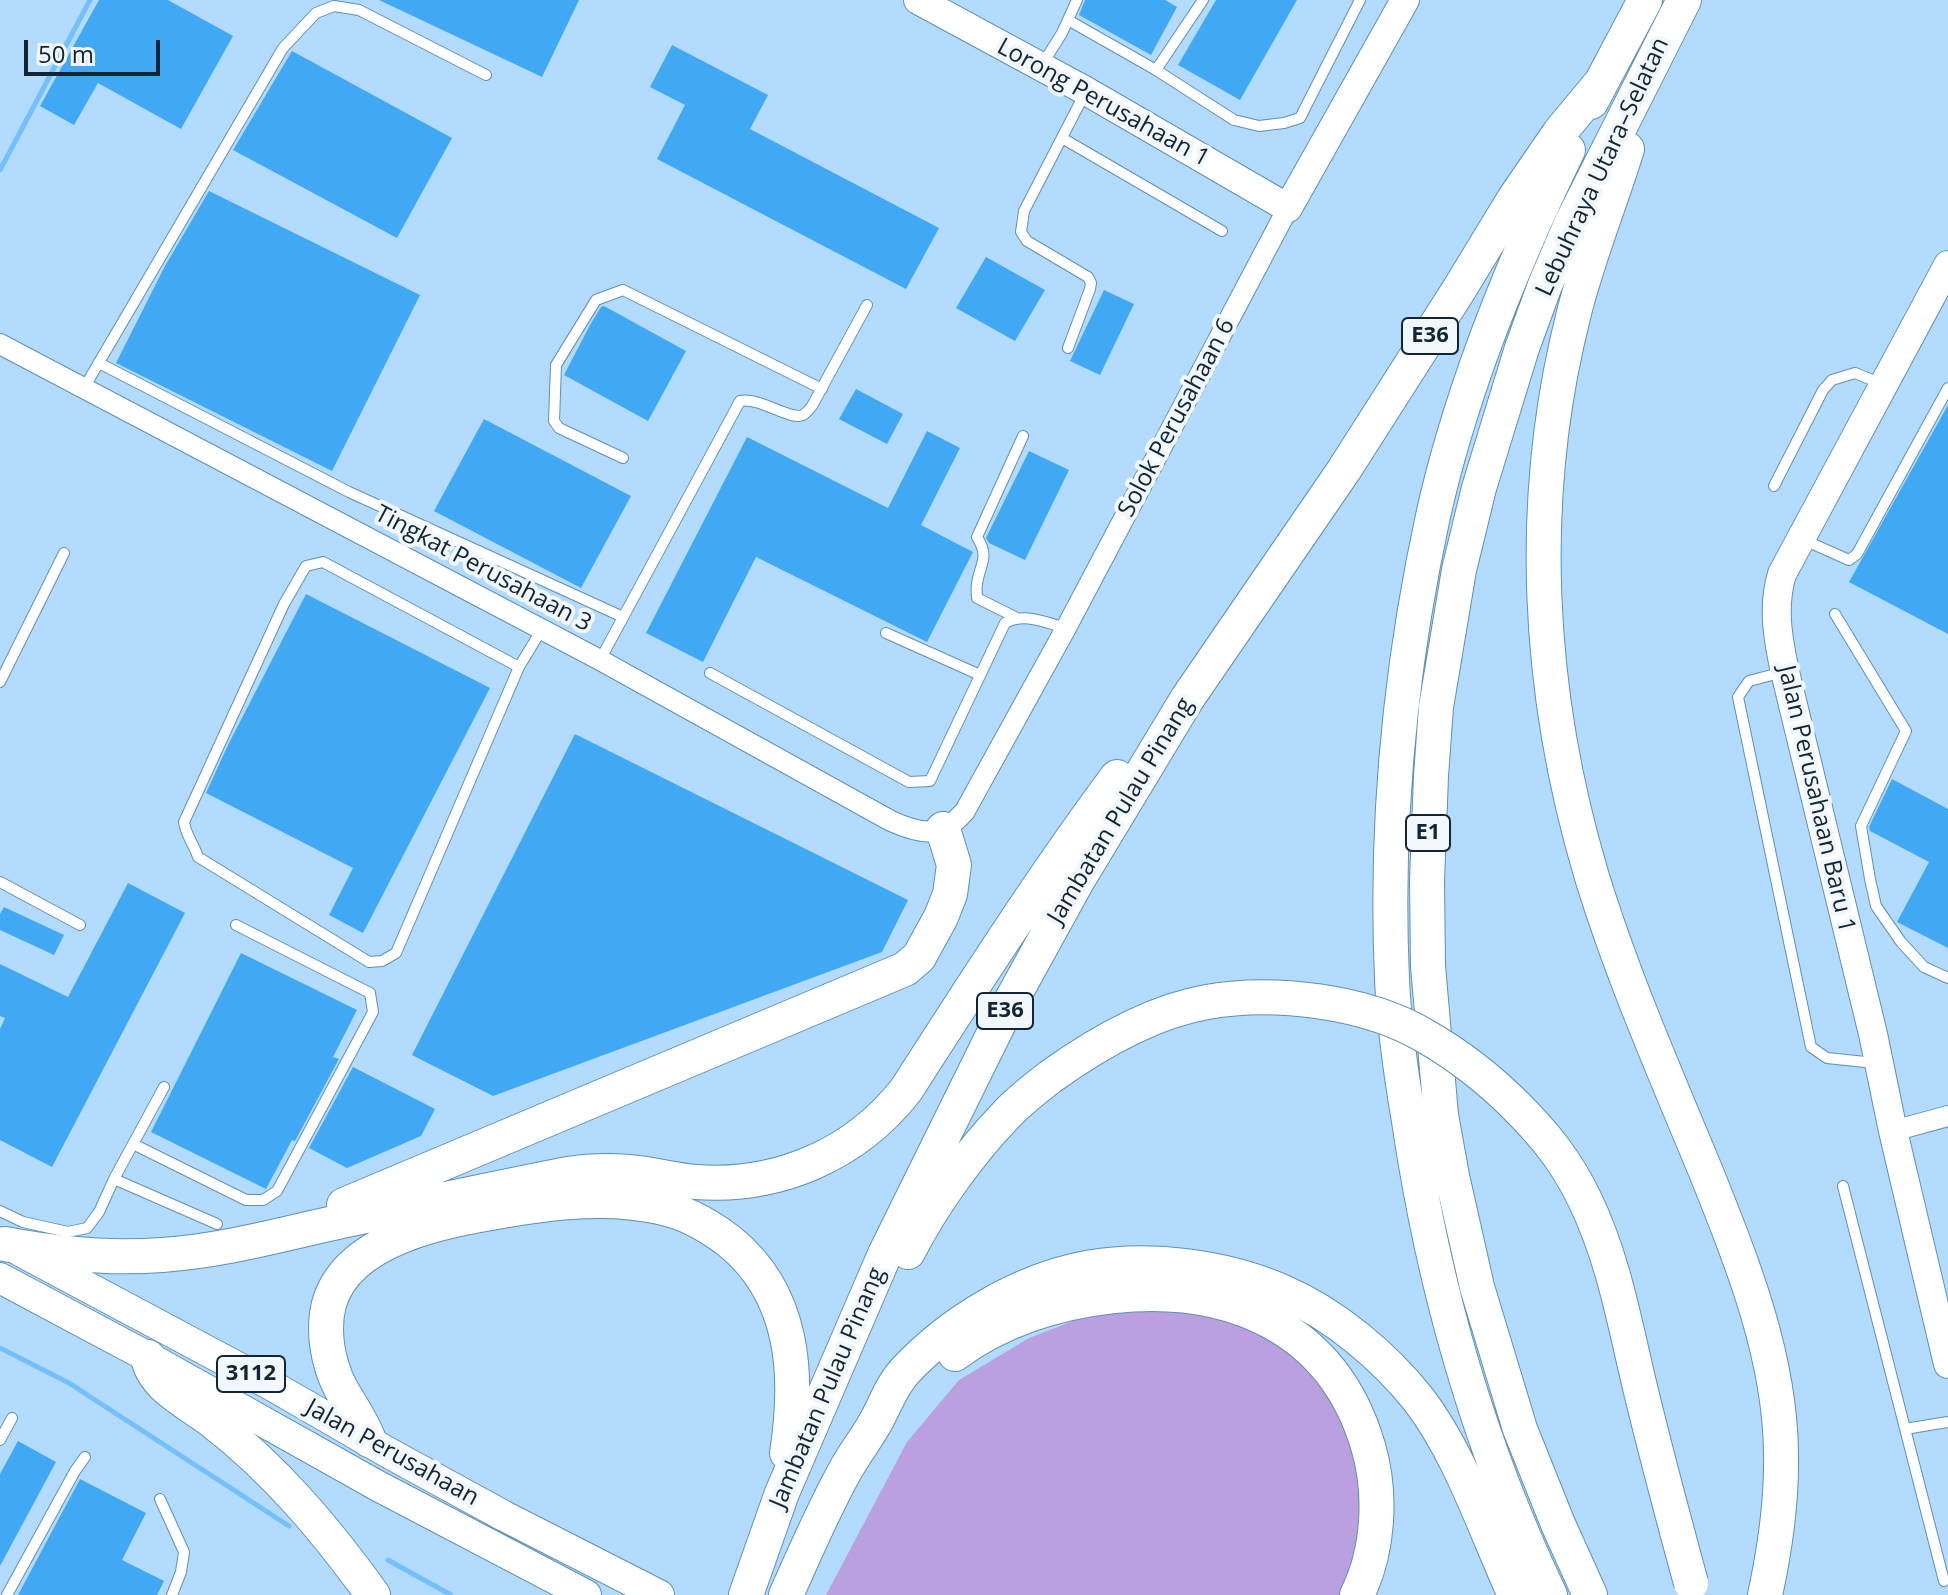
<!DOCTYPE html>
<html>
<head>
<meta charset="utf-8">
<style>
	body { margin:0 }
	#map { position:relative; width:1948px; height:1595px; overflow:hidden; background:#b2dbfd; font-family:"Open Sans",sans-serif }
	canvas { display:block }
	.scale { position:absolute; left:24px; top:40px; width:136px; height:36px; box-sizing:border-box; border:4px solid #112535; border-top:0; padding-left:10px; font-size:24px; line-height:28px; white-space:nowrap; color:#112535; -webkit-text-stroke:6px #f2f7fc; paint-order:stroke }
</style>
</head>
<body>
<div id="map">
<canvas width="1948" height="1595"></canvas>
<div class="scale">50 m</div>
</div>
<script>
const context = document.querySelector('canvas').getContext('2d');
context.lineJoin = 'round';
function fill(path, color) {
  context.fillStyle = color;
  context.fill(path, 'evenodd');
}
function stroke(path, color, width, dash) {
  context.strokeStyle = color;
  context.lineWidth = width;
  context.lineCap = dash ? 'butt' : 'round';
  context.setLineDash(dash || []);
  context.stroke(path);
}
function label(font, color, halo, rows, align = 'center') {
  context.font = font + ' "Open Sans",sans-serif';
  context.lineWidth = 8;
  context.setLineDash([]);
  context.textBaseline = 'middle';
  context.strokeStyle = halo;
  context.fillStyle = color;
  for (const [text, x, y, turn = 0] of rows) {
    context.save();
    context.translate(x, y);
    context.rotate((+turn || 0) * Math.PI / 180);
    context.textAlign = isNaN(turn) ? turn : align;
    if (halo) context.strokeText(text, 0, 0);
    context.fillText(text, 0, 0);
    context.restore();
  }
}
fill(new Path2D(`
	M 1110,1307 L 1248,1316 L 1322,1373 L 1363,1457 L 1361,1549 L 1343,1595 L 826,1595 L 907,1442 L 959,1380 L 1029,1338 Z`), '#bba0df');
stroke(new Path2D(`
	M 0,170 L 90,0
	M 0,1348 L 69,1383 L 289,1526
	M 388,1560 L 451,1595`), '#74c0fd', 5);
fill(new Path2D(`
	M 99,0 L 168,0 L 233,36 L 181,129 L 98,83 L 74,125 L 40,106 Z
	M 379,0 L 579,0 L 542,77 Z
	M 1085,0 L 1165,0 L 1177,7 L 1151,55 L 1079,15 Z
	M 1216,0 L 1297,0 L 1240,100 L 1178,65 Z
	M 672,45 L 768,95 L 750,129 L 939,228 L 906,289 L 657,159 L 685,105 L 650,87 Z
	M 292,51 L 452,138 L 397,238 L 233,150 Z
	M 209,191 L 420,295 L 332,471 L 116,363 L 165,266 Z
	M 986,257 L 1045,290 L 1015,341 L 956,308 Z
	M 1104,290 L 1134,304 L 1100,375 L 1070,361 Z
	M 604,306 L 686,351 L 648,421 L 564,375 L 590,325 L 601,307 Z
	M 856,389 L 903,414 L 887,444 L 839,419 Z
	M 1948,405 L 1948,634 L 1849,582 Z
	M 484,419 L 631,496 L 581,588 L 434,511 Z
	M 927,431 L 960,448 L 921,525 L 973,552 L 927,642 L 756,557 L 703,662 L 646,633 L 747,437 L 888,508 Z
	M 1029,451 L 1069,470 L 1025,560 L 989,543 L 986,538 Z
	M 306,594 L 490,688 L 363,933 L 329,915 L 353,868 L 206,793 L 228,745 Z
	M 575,734 L 908,900 L 882,952 L 493,1096 L 412,1055 Z
	M 1892,779 L 1948,809 L 1948,948 L 1897,922 L 1929,862 L 1870,831 L 1869,827 Z
	M 128,883 L 185,913 L 52,1167 L 0,1140 L 0,1029 L 5,1018 L 0,1016 L 0,964 L 68,997 Z
	M 4,907 L 64,935 L 54,955 L 0,930 L 0,914 Z
	M 241,953 L 357,1010 L 333,1057 L 339,1059 L 295,1141 L 292,1140 L 266,1189 L 151,1132 Z
	M 353,1067 L 435,1109 L 421,1136 L 347,1168 L 309,1148 Z
	M 18,1441 L 56,1462 L 0,1566 L 0,1474 Z
	M 80,1479 L 146,1513 L 122,1560 L 164,1581 L 157,1595 L 18,1595 Z`), '#41a9f4');
const lane = new Path2D(`
	M 1068,20 L 1156,70 L 1234,120 L 1259,126 L 1284,123 L 1300,118 L 1360,0
	M 1042,65 L 1062,33 L 1077,0
	M 1156,70 L 1203,0
	M 1062,138 L 1222,231
	M 1068,348 L 1090,289 L 1091,283 L 1088,277 L 1027,241 L 1021,232 L 1024,211 L 1085,93
	M 99,363 L 349,492 L 623,617
	M 84,388 L 283,48 L 316,13 L 334,6 L 359,10 L 486,75
	M 623,458 L 559,428 L 554,421 L 556,365 L 596,300 L 623,290 L 822,389
	M 1774,486 L 1823,390 L 1832,380 L 1855,373 L 1882,384
	M 1804,540 L 1849,560 L 1857,554 L 1948,388
	M 1835,614 L 1906,731 L 1861,826 L 1870,879 L 1876,906 L 1901,942 L 1924,967 L 1948,978
	M 1015,617 L 977,598 C 977,593 976,588 977,584 C 980,563 990,558 977,537 L 1023,436
	M 886,633 L 980,675
	M 600,660 L 740,401 C 761,397 790,421 803,415 C 806,413 810,409 812,406 L 867,305
	M 519,667 L 323,562 L 306,566 L 284,604 L 184,822 C 186,836 194,844 198,857 L 369,962 L 382,961 L 396,953 L 519,667 L 542,629
	M 1783,672 L 1749,681 L 1738,697 L 1811,1047 L 1827,1058 L 1875,1063
	M 710,673 L 909,782 L 930,781 L 1005,623 C 1025,612 1046,623 1066,628
	M 0,682 L 64,553
	M 0,882 L 80,925
	M 133,1144 L 246,1200 L 263,1200 L 277,1191 L 373,1012 L 370,993 L 236,925
	M 114,1179 L 217,1224
	M 1843,1186 L 1944,1581
	M 0,1211 L 23,1222 L 68,1232 L 87,1228 L 99,1212 L 114,1179 L 164,1087
	M 1905,1429 L 1948,1422
	M 0,1440 L 12,1418
	M 160,1499 L 184,1552 L 181,1572 L 172,1595
	M 7,1595 L 75,1471 L 85,1457`);
const street = new Path2D(`
	M 0,344 L 600,660 L 891,821 C 922,835 942,838 965,811 L 1066,628 L 1288,208
	M 1893,1131 L 1948,1116`);
const secondary = new Path2D(`
	M 918,0 L 1086,91 L 1288,208 L 1405,0
	M 1948,265 L 1782,574 C 1772,607 1778,639 1785,672 L 1873,1034 L 1893,1131 L 1948,1364`);
const primary = new Path2D(`
	M 20,1251 L 271,1385 L 387,1452 L 504,1516 L 659,1595
	M 0,1278 L 148,1357 L 378,1486 L 586,1595`);
const highway = new Path2D(`
	M 1591,102 L 1645,0
	M 1627,149 C 1610,204 1588,257 1574,313 C 1526,500 1537,694 1592,877 C 1623,978 1666,1075 1706,1172 C 1742,1262 1780,1355 1781,1453 C 1782,1501 1775,1549 1765,1595
	M 344,1205 L 905,969 L 919,957 L 941,917 L 950,894 L 954,865 L 943,829
	M 5,1244 C 57,1254 109,1259 162,1255 C 223,1251 283,1234 342,1221 C 417,1205 492,1189 568,1174 C 588,1171 608,1170 629,1172 C 652,1174 673,1180 696,1182 C 778,1188 855,1155 906,1090 C 974,984 1042,878 1117,777
	M 908,1252 C 932,1205 970,1152 1007,1114 C 1020,1100 1035,1089 1050,1077
	M 955,1354 C 1000,1320 1058,1302 1114,1296 C 1230,1284 1333,1327 1368,1446 C 1382,1493 1379,1551 1357,1595
	M 148,1357 C 152,1386 189,1403 211,1420 C 275,1469 326,1530 373,1595
	M 369,1440 C 362,1421 350,1405 340,1387 C 328,1363 322,1331 329,1304 C 348,1236 449,1220 508,1210 C 557,1202 609,1196 659,1207 C 686,1212 708,1225 729,1241 C 795,1294 799,1376 787,1453
	M 746,1595 L 782,1493 L 885,1254 L 1000,1021 L 1076,883 L 1187,699 L 1344,470 L 1460,288 L 1514,199 L 1560,132 L 1600,84
	M 786,1595 C 805,1553 823,1510 846,1469 C 855,1453 866,1439 875,1423 C 885,1406 891,1386 905,1371 C 952,1321 1019,1281 1087,1268 C 1150,1257 1224,1266 1283,1292 C 1334,1314 1384,1356 1419,1400 C 1461,1455 1486,1532 1515,1595
	M 1550,1595 C 1479,1446 1433,1284 1409,1121 C 1401,1074 1394,1026 1392,979 C 1385,823 1400,668 1433,516 C 1461,390 1512,265 1568,150
	M 1590,1595 L 1558,1524 L 1520,1429 L 1477,1287 L 1452,1176 L 1441,1115 L 1428,966 L 1427,881 L 1431,776 L 1436,707 L 1459,570 L 1479,488 L 1522,348 L 1545,285 L 1572,222 L 1684,0`);
stroke(lane, '#5f90b8', 12);
stroke(street, '#5f90b8', 22);
stroke(secondary, '#5f90b8', 30);
stroke(primary, '#5f90b8', 32);
stroke(highway, '#5f90b8', 36);
stroke(lane, '#fff', 10);
stroke(street, '#fff', 20);
stroke(secondary, '#fff', 28);
stroke(primary, '#fff', 30);
stroke(highway, '#fff', 34);
const highwayBridge = new Path2D(`
	M 1050,1077 C 1096,1044 1150,1012 1207,1002 C 1274,990 1366,1001 1425,1036 C 1458,1055 1489,1079 1516,1106 C 1545,1135 1566,1161 1584,1198 C 1613,1257 1624,1320 1639,1383 C 1655,1450 1673,1517 1691,1583`);
stroke(highwayBridge, '#5f90b8', 36, []);
stroke(highwayBridge, '#fff', 34);
for (const [x, y, w] of [
	[1430,336,56],
	[1428,833,44],
	[1005,1011,56],
	[251,1374,68]
]) {
  const box = new Path2D();
  box.roundRect(x - w / 2, y - 18, w, 36, 6);
  context.fillStyle = '#f2f7fc';
  context.fill(box);
  stroke(box, '#112535', 2);
}
label('bold 22px', '#112535', null, [
	["E36",1430,336],
	["E1",1428,833],
	["E36",1005,1011],
	["3112",251,1374]
]);
label('24px', '#112535', '#f2f7fc', [
	["Lorong Perusahaan 1",1103,103,29],
	["Lebuhraya Utara–Selatan",1603,167,-65],
	["Solok Perusahaan 6",1177,418,-62],
	["Tingkat Perusahaan 3",483,569,28],
	["Jalan Perusahaan Baru 1",1816,799,77],
	["Jambatan Pulau Pinang",1121,811,-59],
	["Jambatan Pulau Pinang",828,1388,-67],
	["Jalan Perusahaan",392,1453,29]
]);
</script>
</body>
</html>
